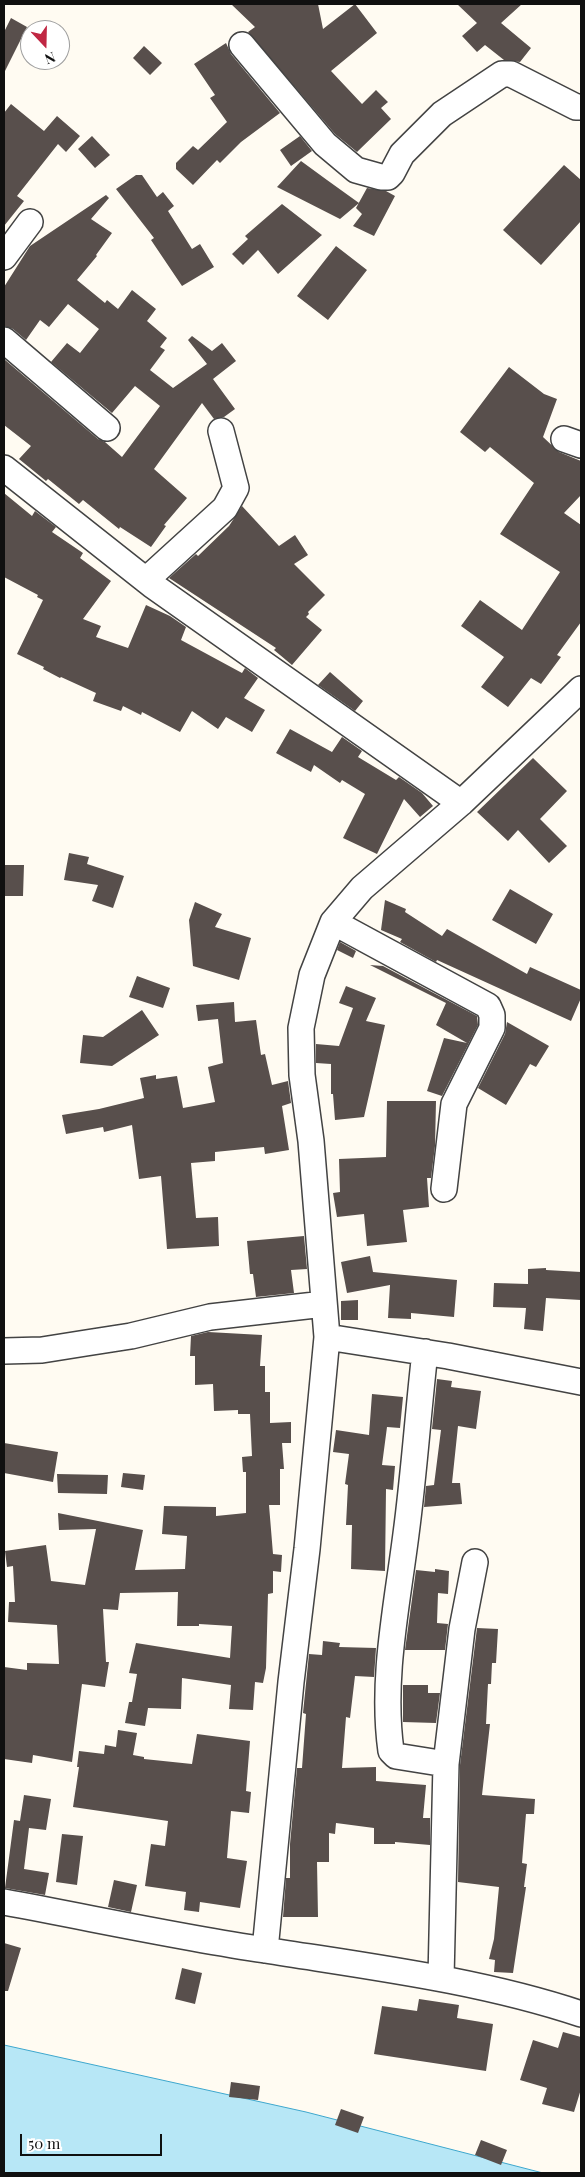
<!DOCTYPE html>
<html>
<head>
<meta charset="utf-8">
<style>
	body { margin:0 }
	#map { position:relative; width:585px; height:2177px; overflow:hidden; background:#fffbf2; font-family:"Playfair Display",serif }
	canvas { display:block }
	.frame { position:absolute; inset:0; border:5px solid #101010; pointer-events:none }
	.north { position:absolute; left:20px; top:20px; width:50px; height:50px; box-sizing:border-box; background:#fff; border:1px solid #9f9f9f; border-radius:50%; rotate:159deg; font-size:14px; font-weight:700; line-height:20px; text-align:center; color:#101010 }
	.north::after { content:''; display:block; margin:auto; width:18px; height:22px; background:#c02743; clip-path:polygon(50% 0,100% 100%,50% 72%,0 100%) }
	.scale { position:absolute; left:20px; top:2134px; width:142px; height:22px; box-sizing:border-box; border:2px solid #101010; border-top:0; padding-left:6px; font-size:15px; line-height:18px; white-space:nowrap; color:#101010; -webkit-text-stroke:4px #fff; paint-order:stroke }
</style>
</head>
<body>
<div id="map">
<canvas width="585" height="2177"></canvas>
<div class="frame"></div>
<div class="north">N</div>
<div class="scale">50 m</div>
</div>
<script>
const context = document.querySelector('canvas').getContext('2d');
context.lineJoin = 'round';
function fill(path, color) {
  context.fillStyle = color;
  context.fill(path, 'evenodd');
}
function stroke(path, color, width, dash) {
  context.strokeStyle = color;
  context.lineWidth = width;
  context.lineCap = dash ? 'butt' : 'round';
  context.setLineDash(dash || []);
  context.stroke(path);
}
const water = new Path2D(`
	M 4,2045 L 306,2112 L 543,2173 L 4,2173 Z`);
fill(water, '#b7e7f6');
stroke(water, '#3ea7cd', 1);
fill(new Path2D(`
	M 231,4 L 318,4 L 323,29 L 355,4 L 377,33 L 331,71 L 362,104 L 376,90 L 388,102 L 381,108 L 391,119 L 357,152 L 335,134 L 248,32 L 255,27 Z
	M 457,4 L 522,4 L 501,23 L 531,48 L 520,62 L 504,60 L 485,45 L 477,52 L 462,36 L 477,23 Z
	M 11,18 L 27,27 L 4,73 L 4,32 Z
	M 226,43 L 231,54 L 280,113 L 241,142 L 220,163 L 217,160 L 193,185 L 176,169 L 176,163 L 193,146 L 198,150 L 227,122 L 210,98 L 215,95 L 194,64 Z
	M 144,46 L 162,63 L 150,75 L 133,58 Z
	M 11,104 L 44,131 L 57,116 L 80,136 L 66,152 L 58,144 L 17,196 L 24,201 L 4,226 L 4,113 Z
	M 92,136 L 110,155 L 95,168 L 78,149 Z
	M 300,136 L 312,151 L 291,166 L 280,150 Z
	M 301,161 L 327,180 L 359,203 L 340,219 L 277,187 Z
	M 564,165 L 581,180 L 581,221 L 541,265 L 503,230 Z
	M 136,175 L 142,175 L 157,197 L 163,192 L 174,206 L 168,211 L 192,249 L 200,244 L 214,267 L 182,286 L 151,240 L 154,238 L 116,189 Z
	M 367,188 L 386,191 L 395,196 L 374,236 L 353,226 L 362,214 L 356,208 Z
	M 106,195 L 109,198 L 91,219 L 112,233 L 96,255 L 97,256 L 77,280 L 105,303 L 107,300 L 118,309 L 132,290 L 156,309 L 147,321 L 167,338 L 160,347 L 165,350 L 150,370 L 173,388 L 207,364 L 188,340 L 192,336 L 212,351 L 222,343 L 236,361 L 213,379 L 235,409 L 224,417 L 214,419 L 202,403 L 154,469 L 187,498 L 164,525 L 166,526 L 151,547 L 120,527 L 119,529 L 83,500 L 79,504 L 48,479 L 46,481 L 19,459 L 31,446 L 4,425 L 4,359 L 98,439 L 105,442 L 122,457 L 160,406 L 135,386 L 112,413 L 51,362 L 67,343 L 80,353 L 99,329 L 68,304 L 49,327 L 40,320 L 26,340 L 13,329 L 4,326 L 4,287 L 30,246 Z
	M 282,204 L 322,235 L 278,274 L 258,250 L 243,265 L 232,254 L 248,239 L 245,236 Z
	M 336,246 L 367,270 L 328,320 L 297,296 Z
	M 509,367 L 544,394 L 557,399 L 543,437 L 559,452 L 581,461 L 581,495 L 564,513 L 581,525 L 581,622 L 557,655 L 561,657 L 541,684 L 531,678 L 508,707 L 481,687 L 504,657 L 461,626 L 480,600 L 522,630 L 560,572 L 500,534 L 534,483 L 490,447 L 485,452 L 460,432 Z
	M 4,493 L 32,516 L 35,511 L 56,527 L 52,532 L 83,553 L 80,558 L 111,581 L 83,619 L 101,626 L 96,637 L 128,648 L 146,605 L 170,616 L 186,627 L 181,640 L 242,673 L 245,668 L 258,678 L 244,698 L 265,710 L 252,732 L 226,717 L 218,729 L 192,711 L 180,732 L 142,712 L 141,715 L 123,706 L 121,711 L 93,701 L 96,693 L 61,677 L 60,678 L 43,669 L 44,667 L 17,654 L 43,600 L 37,597 L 38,595 L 4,577 Z
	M 242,506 L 279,546 L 295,535 L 308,555 L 294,564 L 325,595 L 308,612 L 309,614 L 306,617 L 322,630 L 292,665 L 274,650 L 276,648 L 169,578 L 196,554 L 198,556 L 229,526 Z
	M 330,672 L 363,701 L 355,711 L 318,685 Z
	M 290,729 L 332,752 L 342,737 L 362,751 L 358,757 L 396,780 L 399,777 L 422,793 L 433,806 L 420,817 L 404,799 L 377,854 L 343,838 L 365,794 L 342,780 L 340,783 L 314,765 L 311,772 L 276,753 Z
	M 533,758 L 567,791 L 540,819 L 567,846 L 549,863 L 518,830 L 508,841 L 477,812 Z
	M 69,853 L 89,857 L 87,864 L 124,876 L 113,908 L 92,901 L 98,885 L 64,880 Z
	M 4,865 L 24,865 L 23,896 L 4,896 Z
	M 510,889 L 553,914 L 536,944 L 492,920 Z
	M 385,900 L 406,909 L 405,912 L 442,936 L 447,929 L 527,974 L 530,967 L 581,990 L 581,998 L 571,1021 L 437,960 L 436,962 L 400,942 L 402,939 L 381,930 Z
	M 195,902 L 222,914 L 215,927 L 251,938 L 239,980 L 193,966 L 189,920 Z
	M 340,942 L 356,951 L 353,958 L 337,950 Z
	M 370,965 L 383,966 L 477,1016 L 478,1025 L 442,1096 L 427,1091 L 444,1038 L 467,1043 L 436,1025 L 446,1003 Z
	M 137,976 L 170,988 L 163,1008 L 129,997 Z
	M 346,986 L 376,998 L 366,1021 L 385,1025 L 364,1117 L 335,1120 L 333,1094 L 331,1094 L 331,1064 L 316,1063 L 316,1044 L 339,1046 L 353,1008 L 339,1003 Z
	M 234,1002 L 235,1022 L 256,1020 L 261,1055 L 265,1054 L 272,1085 L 288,1081 L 291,1103 L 282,1106 L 289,1150 L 265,1154 L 264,1147 L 215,1152 L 215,1161 L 191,1163 L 196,1218 L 218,1217 L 219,1246 L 167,1249 L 161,1176 L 139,1179 L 132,1125 L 104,1132 L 103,1127 L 66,1134 L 62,1115 L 99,1109 L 144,1098 L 140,1078 L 156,1075 L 156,1079 L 177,1076 L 183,1108 L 215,1102 L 208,1067 L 223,1063 L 218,1019 L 198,1021 L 196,1005 Z
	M 142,1010 L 159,1035 L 112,1066 L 80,1063 L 83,1035 L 103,1037 Z
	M 507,1022 L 549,1046 L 536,1067 L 530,1064 L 506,1105 L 478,1088 L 505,1034 Z
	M 387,1101 L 436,1101 L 435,1146 L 431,1178 L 427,1178 L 429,1207 L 403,1210 L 407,1242 L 367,1246 L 364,1214 L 337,1217 L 333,1193 L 340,1192 L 339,1159 L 386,1157 Z
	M 304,1236 L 307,1269 L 291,1270 L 294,1293 L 256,1297 L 253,1274 L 250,1274 L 247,1241 Z
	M 370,1256 L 373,1272 L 457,1280 L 454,1317 L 411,1313 L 411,1319 L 388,1318 L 390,1285 L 347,1293 L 341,1262 Z
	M 546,1268 L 546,1270 L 581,1272 L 581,1300 L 546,1298 L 543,1331 L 524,1329 L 526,1308 L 493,1307 L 494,1283 L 528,1284 L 528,1269 Z
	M 358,1300 L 358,1320 L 341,1320 L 341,1301 Z
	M 208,1332 L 262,1335 L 260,1366 L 265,1366 L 265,1392 L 270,1392 L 270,1423 L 291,1422 L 291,1443 L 282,1443 L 284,1469 L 280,1469 L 280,1505 L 269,1505 L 273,1554 L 282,1555 L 281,1572 L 273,1571 L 273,1593 L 268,1594 L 266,1668 L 263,1683 L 255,1682 L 253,1710 L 229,1709 L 231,1685 L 182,1678 L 181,1709 L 148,1708 L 145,1726 L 125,1723 L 129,1702 L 132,1702 L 137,1674 L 129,1673 L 136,1643 L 230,1658 L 232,1626 L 199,1624 L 199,1626 L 177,1626 L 178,1592 L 120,1593 L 118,1610 L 103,1609 L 106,1662 L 109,1662 L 105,1687 L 82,1684 L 72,1762 L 33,1755 L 32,1763 L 4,1759 L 4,1667 L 27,1670 L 27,1663 L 59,1664 L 57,1625 L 8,1622 L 9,1602 L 15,1602 L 13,1566 L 7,1567 L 5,1551 L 46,1545 L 51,1581 L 85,1585 L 96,1529 L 59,1530 L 58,1513 L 143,1530 L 135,1570 L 185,1569 L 187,1536 L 162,1534 L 164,1506 L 216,1507 L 216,1516 L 246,1513 L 246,1472 L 243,1472 L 242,1457 L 252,1456 L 250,1414 L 238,1414 L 238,1410 L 214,1411 L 213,1384 L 195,1385 L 195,1356 L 190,1356 L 191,1336 Z
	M 437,1379 L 452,1381 L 451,1387 L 481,1391 L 476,1429 L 458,1426 L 452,1483 L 460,1483 L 462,1504 L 424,1507 L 426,1486 L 434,1485 L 441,1430 L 432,1429 Z
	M 372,1394 L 403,1397 L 400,1428 L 387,1427 L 382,1465 L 395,1466 L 393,1490 L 386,1489 L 385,1571 L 351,1569 L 352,1525 L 346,1525 L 348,1485 L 345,1484 L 349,1454 L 333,1452 L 336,1430 L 369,1435 Z
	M 4,1443 L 58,1452 L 53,1482 L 4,1473 Z
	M 123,1473 L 145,1475 L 143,1490 L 121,1487 Z
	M 57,1474 L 108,1475 L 107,1494 L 58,1493 Z
	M 435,1569 L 449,1571 L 448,1594 L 438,1593 L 437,1623 L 448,1624 L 445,1650 L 405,1650 L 416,1570 L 435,1572 Z
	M 477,1628 L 498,1629 L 496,1663 L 492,1663 L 491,1684 L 488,1684 L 486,1724 L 490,1724 L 482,1795 L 535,1799 L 534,1814 L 526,1814 L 522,1863 L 527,1864 L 524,1887 L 526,1887 L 513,1973 L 494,1972 L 495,1960 L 489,1959 L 494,1939 L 499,1887 L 458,1882 L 460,1765 Z
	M 323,1641 L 340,1643 L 339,1647 L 376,1648 L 374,1677 L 355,1676 L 350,1718 L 346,1717 L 342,1768 L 376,1767 L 376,1781 L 426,1785 L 423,1818 L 430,1818 L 430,1845 L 395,1842 L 395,1844 L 374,1844 L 374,1828 L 336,1823 L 335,1834 L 329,1833 L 329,1862 L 317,1862 L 318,1917 L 283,1917 L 286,1878 L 290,1878 L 290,1844 L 297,1768 L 302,1768 L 306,1714 L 303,1713 L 309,1654 L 322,1655 Z
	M 403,1685 L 428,1685 L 428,1693 L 440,1693 L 436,1723 L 403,1722 Z
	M 118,1730 L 137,1733 L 133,1755 L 144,1757 L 144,1759 L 192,1764 L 197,1734 L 250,1741 L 246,1791 L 251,1792 L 249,1813 L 231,1811 L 227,1858 L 247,1861 L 240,1908 L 200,1902 L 199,1912 L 184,1910 L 186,1892 L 145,1886 L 151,1844 L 165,1846 L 168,1821 L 73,1807 L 79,1767 L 77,1767 L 79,1751 L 104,1754 L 105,1745 L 116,1747 Z
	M 24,1795 L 51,1799 L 46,1830 L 29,1828 L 24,1869 L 49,1873 L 45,1895 L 5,1888 L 14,1820 L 20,1821 Z
	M 62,1834 L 83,1836 L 77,1885 L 56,1882 Z
	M 114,1880 L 137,1885 L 131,1912 L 108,1907 Z
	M 4,1943 L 21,1948 L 8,1991 L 4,1991 Z
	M 182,1968 L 202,1973 L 195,2004 L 175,1999 Z
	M 419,1999 L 459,2005 L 457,2018 L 493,2024 L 486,2071 L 374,2054 L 382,2006 L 417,2011 Z
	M 563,2032 L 581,2037 L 581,2089 L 574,2112 L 542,2104 L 547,2088 L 520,2080 L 533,2040 L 558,2048 Z
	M 231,2082 L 260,2086 L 258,2100 L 229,2097 Z
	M 341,2109 L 364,2117 L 358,2133 L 335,2125 Z
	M 481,2140 L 507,2150 L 501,2165 L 475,2155 Z`), '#584f4c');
const minor = new Path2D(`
	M 242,45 L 325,144 L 356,170 L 381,177 L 388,177 L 392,173 L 402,154 L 442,114 L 502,74 L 511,74 L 576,107 L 581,107
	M 4,257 L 30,222
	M 4,340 L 107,428
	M 564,439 L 581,445
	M 4,468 L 152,585 L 461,803
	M 146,580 L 225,508 L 236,488 L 221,431
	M 333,922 L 488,1006 L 492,1015 L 492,1028 L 454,1104 L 444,1189
	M 327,1337 L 448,1356 L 581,1382
	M 4,1351 L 42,1350 L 86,1343 L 131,1336 L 210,1317 L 324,1304
	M 425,1352 C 418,1413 414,1474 406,1534 C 397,1606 381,1679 391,1751 L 396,1756 L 446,1764
	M 4,1902 C 91,1918 178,1937 265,1950 C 371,1967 479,1980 581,2014
	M 265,1950 L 291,1682 L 307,1549 L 327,1337 L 311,1141 L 302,1075 L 301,1028 L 312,975 L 333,922 L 362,888 L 461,803 L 581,689
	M 441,1978 L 446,1764 L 462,1629 L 475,1562`);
stroke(minor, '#434343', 28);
stroke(minor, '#fff', 25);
</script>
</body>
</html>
